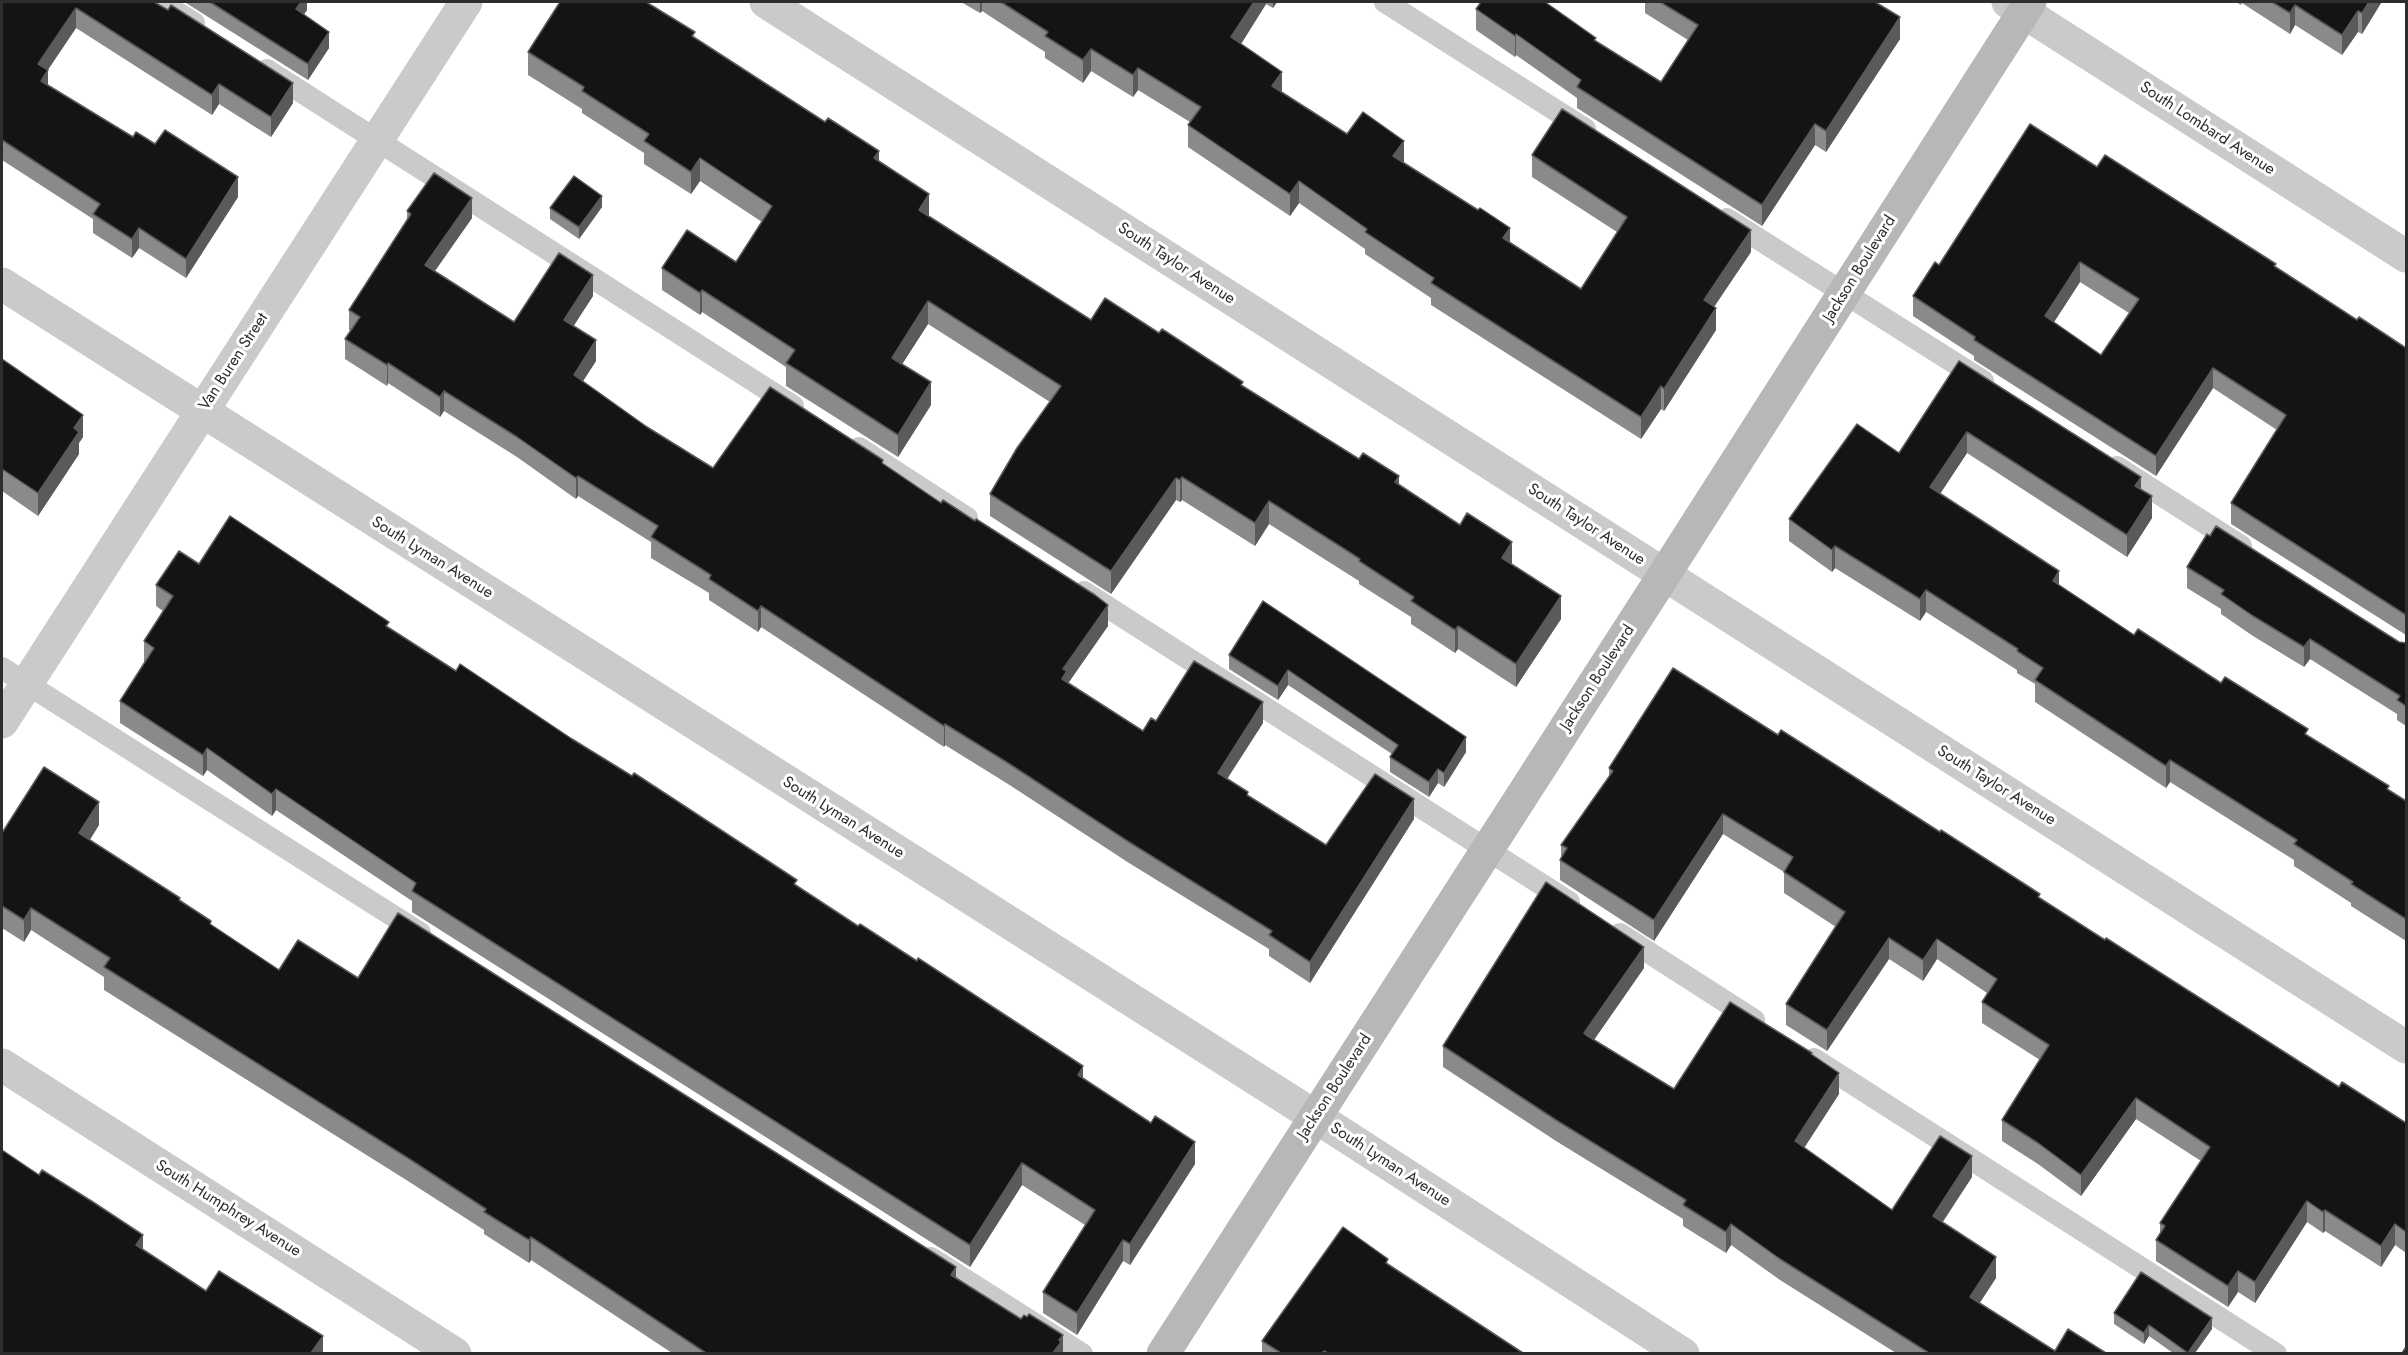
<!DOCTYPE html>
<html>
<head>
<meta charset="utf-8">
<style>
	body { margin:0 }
	#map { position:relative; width:2408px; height:1355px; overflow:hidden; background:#fff; font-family:Jost,sans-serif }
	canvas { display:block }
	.frame { position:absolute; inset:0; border:3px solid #2d2d2d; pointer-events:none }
</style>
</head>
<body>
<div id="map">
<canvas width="2408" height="1355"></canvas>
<div class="frame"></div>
</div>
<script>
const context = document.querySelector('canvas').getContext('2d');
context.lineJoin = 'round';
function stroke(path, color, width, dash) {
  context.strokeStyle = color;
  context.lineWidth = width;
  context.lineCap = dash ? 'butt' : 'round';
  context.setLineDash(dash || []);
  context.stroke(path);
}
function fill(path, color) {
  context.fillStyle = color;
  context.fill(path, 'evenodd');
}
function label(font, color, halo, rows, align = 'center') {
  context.font = font + ' Jost,sans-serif';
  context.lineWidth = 6;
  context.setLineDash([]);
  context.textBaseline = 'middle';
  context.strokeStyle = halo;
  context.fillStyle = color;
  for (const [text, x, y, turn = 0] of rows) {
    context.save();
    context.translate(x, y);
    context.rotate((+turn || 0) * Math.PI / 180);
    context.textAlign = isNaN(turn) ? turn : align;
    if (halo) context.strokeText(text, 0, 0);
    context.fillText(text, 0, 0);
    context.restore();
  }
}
stroke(new Path2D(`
	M 160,2 L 194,23
	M 1385,2 L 1585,129
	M 267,70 L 793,406
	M 1727,219 L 1983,381
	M 859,448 L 967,518
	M 2117,467 L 2241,546
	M 1084,592 L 1569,902
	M 2,668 L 420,933
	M 1620,934 L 1754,1020
	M 1814,1059 L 2276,1354
	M 931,1258 L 1082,1354`), '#cacaca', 22);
stroke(new Path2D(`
	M 766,2 L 2406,1047
	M 2008,2 L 2406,256
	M 2,284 L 1316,1117 L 1683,1354
	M 2,722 L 466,2
	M 2,1065 L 455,1354`), '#cacaca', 33);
stroke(new Path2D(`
	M 1163,1354 L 1664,575 L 2030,2`), '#b7b7b7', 33);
fill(new Path2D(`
	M 2,2 L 154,2 L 293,103 L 271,137 L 219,104 L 212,115 L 76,28 L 48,70 L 48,85 L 133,137 L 238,197 L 186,278 L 139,248 L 132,258 L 93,233 L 93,219 L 2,160 Z
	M 186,2 L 307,2 L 307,10 L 304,14 L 329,48 L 308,80 L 186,3 Z
	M 961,2 L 1277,2 L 1273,8 L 1266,4 L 1241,44 L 1282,92 L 1347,134 L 1404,163 L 1510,243 L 1581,289 L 1617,232 L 1532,177 L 1532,155 L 1751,252 L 1714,306 L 1716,330 L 1664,411 L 1661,409 L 1641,439 L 1431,305 L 1431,298 L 1365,254 L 1365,249 L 1299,203 L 1290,216 L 1188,147 L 1188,125 L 1190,122 L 1138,90 L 1133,97 L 1091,71 L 1083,83 L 1045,58 L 1045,52 L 982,11 L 980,13 Z
	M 1645,2 L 1875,2 L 1900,39 L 1826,152 L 1815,145 L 1762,226 L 1577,108 L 1577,98 L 1516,55 L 1515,57 L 1476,30 L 1476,9 L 1596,41 L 1661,82 L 1688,40 L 1645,13 Z
	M 2236,2 L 2381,2 L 2381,3 L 2362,34 L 2358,32 L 2342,55 L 2295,25 L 2290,34 L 2242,3 L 2241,5 Z
	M 695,38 L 879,161 L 929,216 L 1091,320 L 1159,333 L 1399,485 L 1512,564 L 1561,619 L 1516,687 L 1458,649 L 1455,653 L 1411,624 L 1411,617 L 1359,584 L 1359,581 L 1269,524 L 1255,546 L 1182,500 L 1180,502 L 1176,500 L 1111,594 L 990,516 L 990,494 L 1050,402 L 928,324 L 902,364 L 931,405 L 898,457 L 786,386 L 786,367 L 702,312 L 700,315 L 662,290 L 662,268 L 736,262 L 762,222 L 700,181 L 691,194 L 644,164 L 644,153 L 582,113 L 582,109 L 528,75 L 528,52 Z
	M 2097,167 L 2276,267 L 2357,320 L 2406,348 L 2406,635 L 2231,524 L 2231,503 L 2277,430 L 2213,388 L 2156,476 L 1974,360 L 1974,356 L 1913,316 L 1913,296 L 1939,265 ZM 2080,282 L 2129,313 L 2101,355 L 2054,322 Z
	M 602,207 L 579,239 L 550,219 L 550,208 Z
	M 407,211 L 472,218 L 435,271 L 514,322 L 593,296 L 573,326 L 596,361 L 583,381 L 647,427 L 713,468 L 883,464 L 1108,626 L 1068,683 L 1143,731 L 1156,721 L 1263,723 L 1227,779 L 1248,797 L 1326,845 L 1414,819 L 1310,983 L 1269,956 L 1269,949 L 1129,863 L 1008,784 L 945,745 L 944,747 L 761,627 L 758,632 L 709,600 L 709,593 L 651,558 L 651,542 L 578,496 L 576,499 L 517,457 L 444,411 L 440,417 L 388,383 L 387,386 L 345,359 L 345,339 L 350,331 L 349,330 L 349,310 L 407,219 Z
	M 2,359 L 83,437 L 79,443 L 79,454 L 38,516 L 2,491 Z
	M 1959,361 L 2141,490 L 2152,518 L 2127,557 L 1967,453 L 1940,494 L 2059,585 L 2134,635 L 2221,683 L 2308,736 L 2406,801 L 2406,941 L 2351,906 L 2351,903 L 2294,866 L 2294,860 L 2170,782 L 2166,788 L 2035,702 L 2035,684 L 2017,673 L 2017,670 L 1926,612 L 1920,621 L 1835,568 L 1832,572 L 1789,541 L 1789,519 L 1899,453 Z
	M 199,564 L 389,628 L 456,671 L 572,739 L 797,886 L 1083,1078 L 1195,1164 L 1130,1265 L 1123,1261 L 1077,1335 L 1043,1313 L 1043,1292 L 1085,1225 L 1022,1185 L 970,1267 L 412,912 L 412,901 L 276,810 L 272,816 L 207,770 L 203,776 L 120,723 L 120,701 L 144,663 L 144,641 L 163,611 L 156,606 L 156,585 Z
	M 2187,567 L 2399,642 L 2406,643 L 2406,726 L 2397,720 L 2397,714 L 2310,659 L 2304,667 L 2253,636 L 2221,614 L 2221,609 L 2187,588 Z
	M 1263,601 L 1466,752 L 1444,787 L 1438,783 L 1429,797 L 1390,772 L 1390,757 L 1392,754 L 1288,685 L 1278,700 L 1229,669 L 1229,655 Z
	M 1778,735 L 2040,898 L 2105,940 L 2339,1087 L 2406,1123 L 2406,1253 L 2395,1245 L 2381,1267 L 2325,1231 L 2323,1233 L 2307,1222 L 2255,1303 L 2238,1292 L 2228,1307 L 2156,1261 L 2156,1240 L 2160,1233 L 2160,1223 L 2201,1161 L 2136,1119 L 2081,1196 L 2038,1164 L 2002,1141 L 2002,1120 L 2040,1060 L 1982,1023 L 1982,1002 L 1987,993 L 1937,959 L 1923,981 L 1889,959 L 1827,1051 L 1786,1025 L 1786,1004 L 1836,927 L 1784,893 L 1784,872 L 1723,834 L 1654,941 L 1560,880 L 1560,860 L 1561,857 L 1561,845 L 1609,777 L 1609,768 Z
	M 99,825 L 90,840 L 180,901 L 211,925 L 279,970 L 358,978 L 956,1277 L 1063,1353 L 672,1353 L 531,1260 L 529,1263 L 484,1234 L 484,1230 L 411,1183 L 104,990 L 104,977 L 31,930 L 24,942 L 2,928 L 2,833 Z
	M 1644,968 L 1594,1040 L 1674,1089 L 1812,1055 L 1839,1094 L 1804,1148 L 1892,1210 L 1972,1177 L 1943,1222 L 1996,1278 L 1979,1303 L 2055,1351 L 2106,1353 L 1896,1353 L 1780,1280 L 1731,1245 L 1726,1253 L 1683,1226 L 1683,1219 L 1556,1141 L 1443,1067 L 1443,1046 Z
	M 1388,1264 L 1523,1353 L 1262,1353 L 1262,1341 Z
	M 2114,1313 L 2212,1329 L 2195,1353 L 2173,1353 L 2149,1336 L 2144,1344 L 2114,1324 Z`), '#8a8a8a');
fill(new Path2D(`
	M 301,2 L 307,2 L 307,10 L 296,26 L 296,9 Z
	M 980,2 L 982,2 L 982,11 L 980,13 Z
	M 1254,2 L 1266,2 L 1266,4 L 1231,60 L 1231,37 Z
	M 1273,2 L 1277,2 L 1273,8 Z
	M 2369,2 L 2381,2 L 2381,3 L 2362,34 L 2362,13 Z
	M 2295,5 L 2295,25 L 2290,34 L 2290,13 Z
	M 76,8 L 76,28 L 38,84 L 38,64 Z
	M 2358,11 L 2358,32 L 2342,55 L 2342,35 Z
	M 1900,17 L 1900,39 L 1826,152 L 1826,131 Z
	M 329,32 L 329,48 L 308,80 L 308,64 Z
	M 1516,34 L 1516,55 L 1515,57 L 1515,36 Z
	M 1091,49 L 1091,71 L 1083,83 L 1083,60 Z
	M 1138,68 L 1138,90 L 1133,97 L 1133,75 Z
	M 48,70 L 48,90 L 41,81 Z
	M 1282,72 L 1282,94 L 1272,86 Z
	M 293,83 L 293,103 L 271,137 L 271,117 Z
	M 219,84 L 219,104 L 212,115 L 212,95 Z
	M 1815,124 L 1815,145 L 1762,226 L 1762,205 Z
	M 1404,141 L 1404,163 L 1393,156 Z
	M 879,151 L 879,173 L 874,158 Z
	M 700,158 L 700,181 L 691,194 L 691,172 Z
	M 238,177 L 238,197 L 186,278 L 186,259 Z
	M 1299,181 L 1299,203 L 1290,216 L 1290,194 Z
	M 929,194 L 929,216 L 919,210 Z
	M 602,196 L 602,207 L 579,239 L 579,227 Z
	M 472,198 L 472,218 L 425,285 L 425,265 Z
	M 139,228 L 139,248 L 132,258 L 132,239 Z
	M 1510,228 L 1510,250 L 1503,238 Z
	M 1751,230 L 1751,252 L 1704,322 L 1704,300 Z
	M 2080,262 L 2080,282 L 2045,336 L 2045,316 Z
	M 593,275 L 593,296 L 564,341 L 564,320 Z
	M 702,290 L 702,312 L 700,315 L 700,293 Z
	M 928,301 L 928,324 L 892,380 L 892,358 Z
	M 1716,308 L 1716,330 L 1664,411 L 1664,389 Z
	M 596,340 L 596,361 L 574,395 L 574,375 Z
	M 388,363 L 388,383 L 387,386 L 387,365 Z
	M 2213,368 L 2213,388 L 2156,476 L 2156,456 Z
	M 931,382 L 931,405 L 898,457 L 898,435 Z
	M 1661,386 L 1661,409 L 1641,439 L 1641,417 Z
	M 444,391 L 444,411 L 440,417 L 440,397 Z
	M 83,415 L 83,437 L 79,443 L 79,454 L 38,516 L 38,493 L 74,428 Z
	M 1967,432 L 1967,453 L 1930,509 L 1930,487 Z
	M 578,476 L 578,496 L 576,499 L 576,478 Z
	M 1399,476 L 1399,499 L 1395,482 Z
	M 1182,477 L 1182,500 L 1180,502 L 1180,480 Z
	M 2141,477 L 2141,499 L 2135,486 Z
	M 1176,478 L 1176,500 L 1111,594 L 1111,571 Z
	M 2152,496 L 2152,518 L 2127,557 L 2127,535 Z
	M 1269,501 L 1269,524 L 1255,546 L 1255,523 Z
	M 1512,542 L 1512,565 L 1502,558 Z
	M 1835,546 L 1835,568 L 1832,572 L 1832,550 Z
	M 2059,571 L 2059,592 L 2053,581 Z
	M 1926,590 L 1926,612 L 1920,621 L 1920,599 Z
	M 1561,596 L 1561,619 L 1516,687 L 1516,664 Z
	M 1108,605 L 1108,626 L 1067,685 L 1062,679 L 1063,669 Z
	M 761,606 L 761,627 L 758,632 L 758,611 Z
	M 1458,626 L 1458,649 L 1455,653 L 1455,630 Z
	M 2310,639 L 2310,659 L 2304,667 L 2304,647 Z
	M 1288,670 L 1288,685 L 1278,700 L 1278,686 Z
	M 1263,702 L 1263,723 L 1218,793 L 1218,773 Z
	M 945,724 L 945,745 L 944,747 L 944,726 Z
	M 1466,737 L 1466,752 L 1444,787 L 1444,773 Z
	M 207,748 L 207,770 L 203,776 L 203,755 Z
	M 2170,760 L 2170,782 L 2166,788 L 2166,766 Z
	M 1438,769 L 1438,783 L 1429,797 L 1429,782 Z
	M 276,789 L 276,810 L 272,816 L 272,794 Z
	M 1414,799 L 1414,819 L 1310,983 L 1310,962 Z
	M 99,802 L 99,825 L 79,856 L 79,833 Z
	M 1723,814 L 1723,834 L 1654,941 L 1654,920 Z
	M 31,908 L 31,930 L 24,942 L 24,920 Z
	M 1889,938 L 1889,959 L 1827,1051 L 1827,1030 Z
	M 1937,939 L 1937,959 L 1923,981 L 1923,960 Z
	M 1644,947 L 1644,968 L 1584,1054 L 1584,1033 Z
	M 1083,1066 L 1083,1087 L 1078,1075 Z
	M 1839,1073 L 1839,1094 L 1795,1162 L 1795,1141 Z
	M 2136,1098 L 2136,1119 L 2081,1196 L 2081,1175 Z
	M 1195,1142 L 1195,1164 L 1130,1265 L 1130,1244 Z
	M 1972,1156 L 1972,1177 L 1933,1236 L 1933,1216 Z
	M 1022,1163 L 1022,1185 L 970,1267 L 970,1245 Z
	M 2307,1201 L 2307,1222 L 2255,1303 L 2255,1282 Z
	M 2325,1210 L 2325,1231 L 2323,1233 L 2323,1212 Z
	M 1731,1224 L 1731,1245 L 1726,1253 L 1726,1232 Z
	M 2395,1224 L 2395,1245 L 2381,1267 L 2381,1246 Z
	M 143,1235 L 143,1274 L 136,1245 Z
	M 531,1237 L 531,1260 L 529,1263 L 529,1240 Z
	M 1123,1240 L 1123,1261 L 1077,1335 L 1077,1313 Z
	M 1996,1257 L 1996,1278 L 1970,1318 L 1970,1297 Z
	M 956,1267 L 956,1290 L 951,1275 Z
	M 2238,1271 L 2238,1292 L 2228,1307 L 2228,1286 Z
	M 2212,1318 L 2212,1329 L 2195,1353 L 2188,1353 Z
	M 2149,1325 L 2149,1336 L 2144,1344 L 2144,1333 Z
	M 1063,1335 L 1063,1353 L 1053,1353 L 1059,1340 Z
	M 323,1336 L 323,1353 L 311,1353 Z`), '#5a5a5a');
const building = new Path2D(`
	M 2,2 L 154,2 L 168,10 L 171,5 L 293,83 L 271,117 L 219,84 L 212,95 L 76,8 L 38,64 L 48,70 L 41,81 L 133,137 L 136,132 L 155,144 L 165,130 L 238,177 L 186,259 L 139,228 L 132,239 L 93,214 L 100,204 L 2,140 Z
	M 210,2 L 301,2 L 296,9 L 329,32 L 308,64 Z
	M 560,2 L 646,2 L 695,32 L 692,36 L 825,122 L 828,118 L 879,151 L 874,158 L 929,194 L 919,210 L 1091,320 L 1105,298 L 1159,333 L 1162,329 L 1243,382 L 1241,385 L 1359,459 L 1363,453 L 1399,476 L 1395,482 L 1460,525 L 1467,513 L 1512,542 L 1502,558 L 1561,596 L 1516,664 L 1458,626 L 1455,630 L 1411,601 L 1414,597 L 1359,561 L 1360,559 L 1269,501 L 1255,523 L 1182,477 L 1180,480 L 1176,478 L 1111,571 L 990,494 L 1017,448 L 1061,386 L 928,301 L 892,358 L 931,382 L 898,435 L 786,363 L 795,350 L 702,290 L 700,293 L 662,268 L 687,230 L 736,262 L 772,206 L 700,158 L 691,172 L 644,141 L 649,134 L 582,91 L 584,87 L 528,52 Z
	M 1001,2 L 1254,2 L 1231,37 L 1282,72 L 1272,86 L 1347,134 L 1363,112 L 1404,141 L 1393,156 L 1478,210 L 1480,208 L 1510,228 L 1503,238 L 1581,289 L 1627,217 L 1532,155 L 1562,109 L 1751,230 L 1704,300 L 1716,308 L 1664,389 L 1661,386 L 1641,417 L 1431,283 L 1434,278 L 1365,232 L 1367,229 L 1299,181 L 1290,194 L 1188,125 L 1201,107 L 1138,68 L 1133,75 L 1091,49 L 1083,60 L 1045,36 L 1048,32 Z
	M 1481,2 L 1545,2 L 1596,38 L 1594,40 L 1661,82 L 1698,25 L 1660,2 L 1875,2 L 1900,17 L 1826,131 L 1815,124 L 1762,205 L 1577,87 L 1581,80 L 1516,34 L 1515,36 L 1476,9 Z
	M 2272,2 L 2369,2 L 2362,13 L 2358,11 L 2342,35 L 2295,5 L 2290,13 Z
	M 2030,124 L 2097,167 L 2105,155 L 2276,264 L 2274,266 L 2357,320 L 2359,317 L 2406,348 L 2406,615 L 2231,503 L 2286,415 L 2213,368 L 2156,456 L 1974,340 L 1975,337 L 1913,296 L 1935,262 L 1939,265 ZM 2080,262 L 2139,299 L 2101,355 L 2045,316 Z
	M 434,173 L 472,198 L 425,265 L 514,322 L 559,253 L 593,275 L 564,320 L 596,340 L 574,375 L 647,427 L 713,468 L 770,387 L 883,460 L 882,463 L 941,503 L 943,500 L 975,521 L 976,519 L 1095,595 L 1108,605 L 1063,669 L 1067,671 L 1062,679 L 1143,731 L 1151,718 L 1156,721 L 1194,661 L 1263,702 L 1218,773 L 1248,792 L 1247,795 L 1326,845 L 1375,774 L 1414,799 L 1310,962 L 1269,935 L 1272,931 L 1129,842 L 1008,763 L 945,724 L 944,726 L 761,606 L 758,611 L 709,579 L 711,575 L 651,537 L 658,526 L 578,476 L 576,478 L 517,437 L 444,391 L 440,397 L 388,363 L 387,365 L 345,339 L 360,317 L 349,310 L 411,214 L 407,211 Z
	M 574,176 L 602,196 L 579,227 L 550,208 Z
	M 2,359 L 83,415 L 74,428 L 79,432 L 38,493 L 2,469 Z
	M 1959,361 L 2141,477 L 2135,486 L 2152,496 L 2127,535 L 1967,432 L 1930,487 L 2059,571 L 2053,581 L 2134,635 L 2138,629 L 2221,683 L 2225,677 L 2308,729 L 2305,734 L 2389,786 L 2387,789 L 2406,801 L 2406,919 L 2351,884 L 2353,882 L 2294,844 L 2297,840 L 2170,760 L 2166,766 L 2035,680 L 2043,668 L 2017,651 L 2018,649 L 1926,590 L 1920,599 L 1835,546 L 1832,550 L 1789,519 L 1857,424 L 1899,453 Z
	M 230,516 L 389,622 L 386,626 L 456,671 L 460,664 L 572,739 L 632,776 L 634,773 L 689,809 L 797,880 L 794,884 L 858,926 L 860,924 L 917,961 L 918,958 L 1083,1066 L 1078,1075 L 1151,1123 L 1155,1116 L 1195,1142 L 1130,1244 L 1123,1240 L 1077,1313 L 1043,1292 L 1095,1210 L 1022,1163 L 970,1245 L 412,891 L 416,883 L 276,789 L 272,794 L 207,748 L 203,755 L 120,701 L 154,648 L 144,641 L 173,596 L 156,585 L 179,551 L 199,564 Z
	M 2216,526 L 2399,642 L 2406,643 L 2406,706 L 2397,700 L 2400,696 L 2310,639 L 2304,647 L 2253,616 L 2221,594 L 2224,590 L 2187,567 L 2207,534 L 2210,536 Z
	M 1263,601 L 1466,737 L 1444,773 L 1438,769 L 1429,782 L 1390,757 L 1398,745 L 1288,670 L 1278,686 L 1229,655 Z
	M 1673,668 L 1778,735 L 1781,730 L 1940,832 L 1941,830 L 2040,894 L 2038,897 L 2105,940 L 2106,938 L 2339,1087 L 2342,1082 L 2406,1123 L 2406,1232 L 2395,1224 L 2381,1246 L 2325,1210 L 2323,1212 L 2307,1201 L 2255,1282 L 2238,1271 L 2228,1286 L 2156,1240 L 2165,1226 L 2160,1223 L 2210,1147 L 2136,1098 L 2081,1175 L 2038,1143 L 2002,1120 L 2049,1045 L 1982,1002 L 1997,979 L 1937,939 L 1923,960 L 1889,938 L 1827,1030 L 1786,1004 L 1845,912 L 1784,872 L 1793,857 L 1723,814 L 1654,920 L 1560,860 L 1567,848 L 1561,845 L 1613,771 L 1609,768 Z
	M 44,767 L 99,802 L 79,833 L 180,898 L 179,900 L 211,921 L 210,924 L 279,970 L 298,940 L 358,978 L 398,913 L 956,1267 L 951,1275 L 1021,1319 L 1024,1315 L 1027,1317 L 1029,1314 L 1063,1335 L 1059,1340 L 1061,1342 L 1053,1353 L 706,1353 L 531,1237 L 529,1240 L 484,1212 L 486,1209 L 411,1160 L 104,967 L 110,958 L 31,908 L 24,920 L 2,906 L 2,833 Z
	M 1546,882 L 1644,947 L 1584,1033 L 1586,1035 L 1674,1089 L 1730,1002 L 1812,1053 L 1811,1054 L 1839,1073 L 1795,1141 L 1892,1210 L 1940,1136 L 1972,1156 L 1933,1216 L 1996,1257 L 1970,1297 L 2055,1351 L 2068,1329 L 2106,1353 L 1929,1353 L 1780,1259 L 1731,1224 L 1726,1232 L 1683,1205 L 1686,1200 L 1556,1120 L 1443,1046 Z
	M 2,1150 L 39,1175 L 42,1170 L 93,1202 L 143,1235 L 136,1245 L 206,1291 L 219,1271 L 323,1336 L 311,1353 L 2,1353 Z
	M 1343,1227 L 1388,1259 L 1386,1263 L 1523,1353 L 1328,1353 L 1324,1351 L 1322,1353 L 1281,1353 L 1262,1341 Z
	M 2141,1272 L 2212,1318 L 2188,1353 L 2149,1325 L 2144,1333 L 2114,1313 Z
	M 2406,1347 L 2406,1353 L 2402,1353 Z`);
fill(building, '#141414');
stroke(building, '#5a5a5a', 1.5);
label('16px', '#2d2d2d', '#fff', [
	["South Lombard Avenue",2207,129,33],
	["South Taylor Avenue",1176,264,33],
	["Jackson Boulevard",1860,269,-58],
	["Van Buren Street",234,362,-57],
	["South Taylor Avenue",1586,525,33],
	["South Lyman Avenue",432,558,32],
	["Jackson Boulevard",1598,678,-57],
	["South Taylor Avenue",1996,786,32],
	["South Lyman Avenue",843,818,32],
	["Jackson Boulevard",1335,1087,-57],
	["South Lyman Avenue",1390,1165,33],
	["South Humphrey Avenue",228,1209,32]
]);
</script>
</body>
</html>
